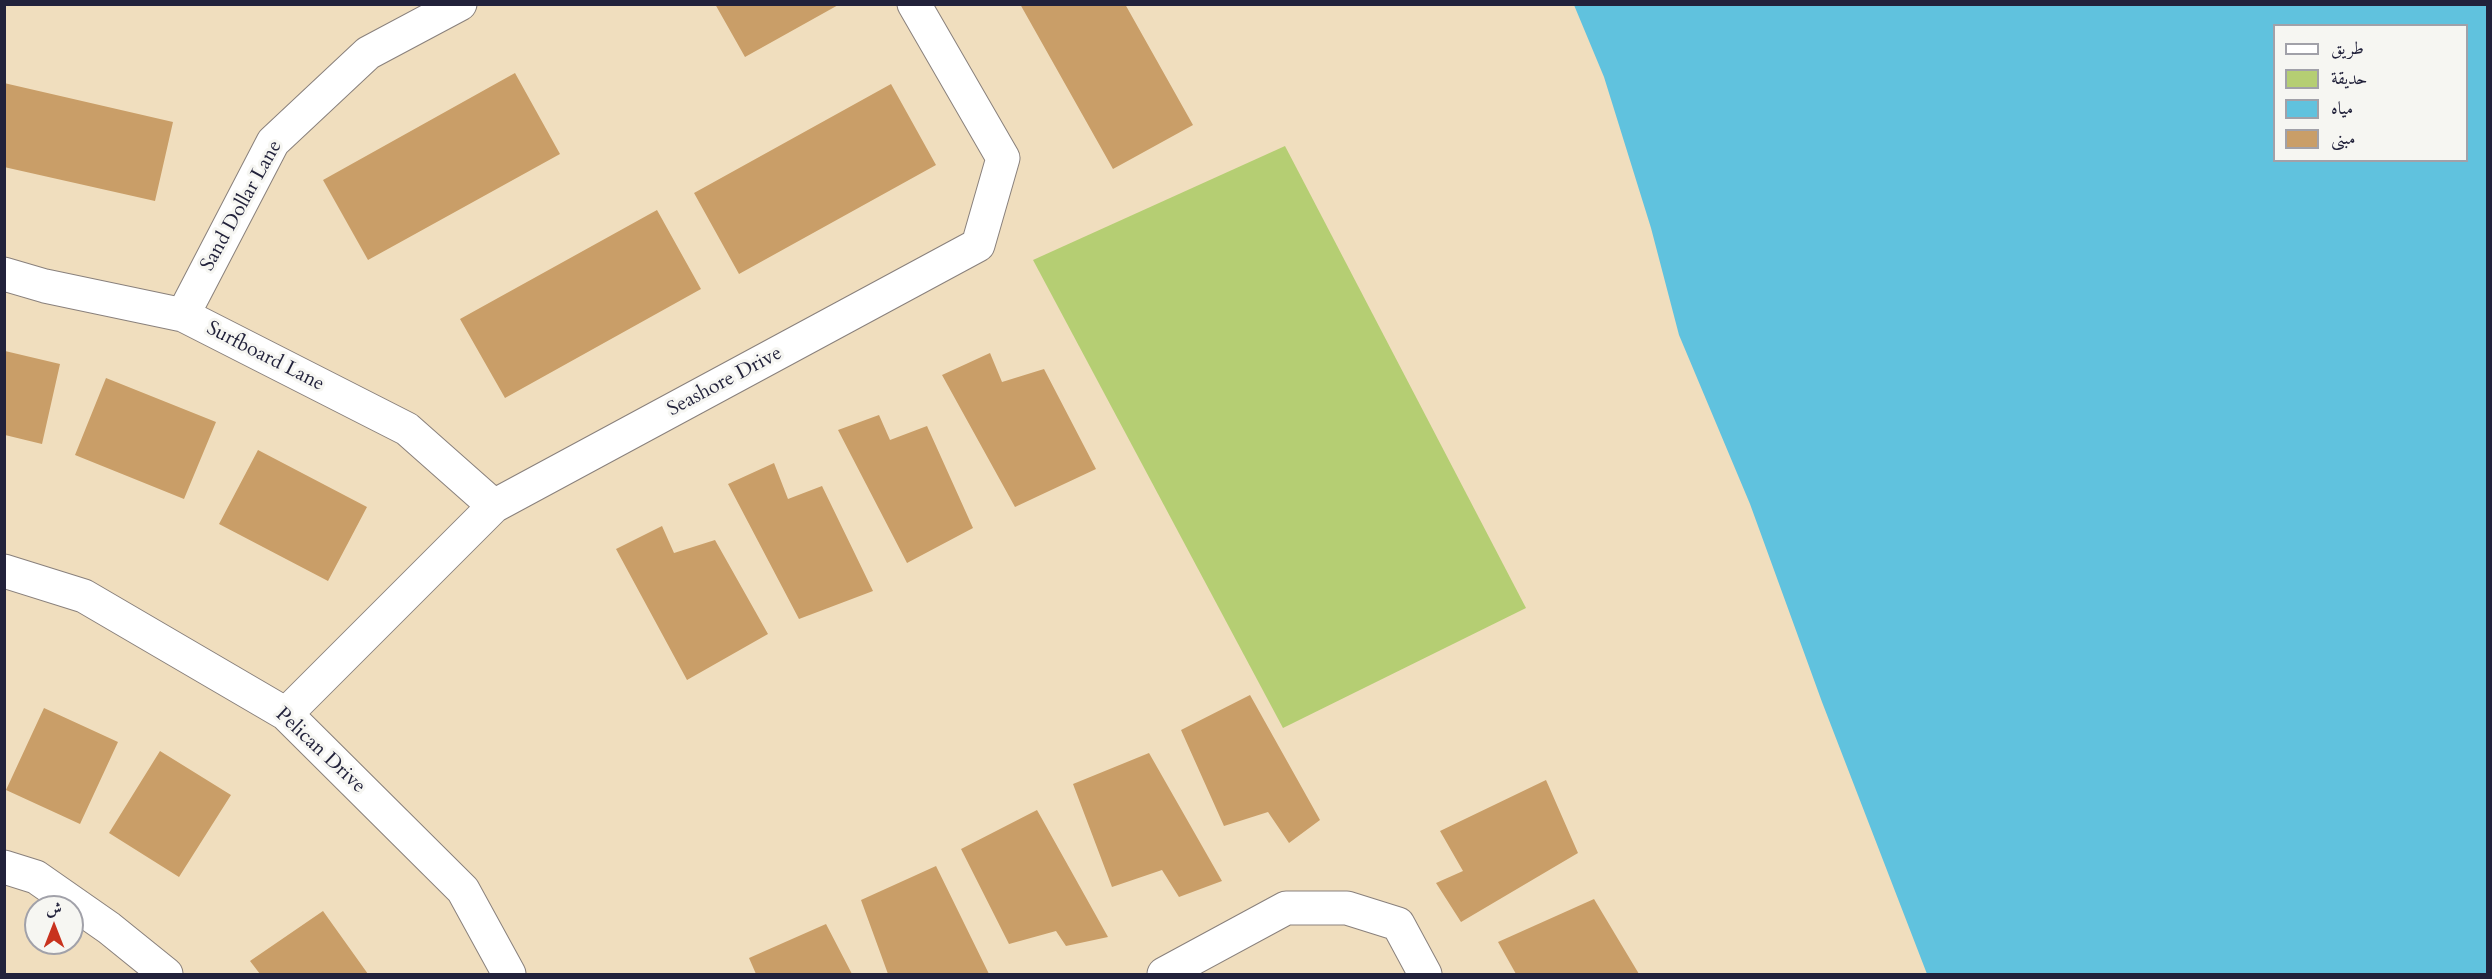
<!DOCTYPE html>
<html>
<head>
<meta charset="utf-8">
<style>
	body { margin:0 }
	#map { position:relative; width:2492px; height:979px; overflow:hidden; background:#f0debe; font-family:Cardo,Amiri,serif }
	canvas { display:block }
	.frame { position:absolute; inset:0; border:6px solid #22223b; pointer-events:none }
	.legend { position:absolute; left:2273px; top:24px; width:195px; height:138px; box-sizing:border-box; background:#f6f6f2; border:2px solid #a1a1a9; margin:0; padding:8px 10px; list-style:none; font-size:18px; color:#22223b }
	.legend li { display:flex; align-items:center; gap:12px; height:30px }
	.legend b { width:30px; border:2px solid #a1a1a9 }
	.north { position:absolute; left:24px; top:895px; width:60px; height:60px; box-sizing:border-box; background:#f6f6f2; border:2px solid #a1a1a9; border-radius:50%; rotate:0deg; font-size:16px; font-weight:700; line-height:24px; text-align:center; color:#22223b }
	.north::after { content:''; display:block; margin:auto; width:21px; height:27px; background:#c8321e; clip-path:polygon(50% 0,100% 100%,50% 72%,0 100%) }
</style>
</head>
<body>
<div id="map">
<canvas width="2492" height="979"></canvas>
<div class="frame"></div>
<ul class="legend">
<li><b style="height:8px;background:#fff"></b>طريق</li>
<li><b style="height:16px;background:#b5ce73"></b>حديقة</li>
<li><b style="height:16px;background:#60c2de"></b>مياه</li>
<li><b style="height:16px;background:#c99e68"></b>مبنى</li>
</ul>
<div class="north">ش</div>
</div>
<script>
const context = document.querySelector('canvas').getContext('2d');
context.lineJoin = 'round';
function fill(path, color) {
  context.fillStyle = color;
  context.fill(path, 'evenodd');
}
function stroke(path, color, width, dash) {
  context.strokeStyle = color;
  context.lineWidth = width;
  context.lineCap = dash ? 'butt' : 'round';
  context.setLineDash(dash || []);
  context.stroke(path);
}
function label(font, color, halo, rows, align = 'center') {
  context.font = font + ' Cardo,serif';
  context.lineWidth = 6;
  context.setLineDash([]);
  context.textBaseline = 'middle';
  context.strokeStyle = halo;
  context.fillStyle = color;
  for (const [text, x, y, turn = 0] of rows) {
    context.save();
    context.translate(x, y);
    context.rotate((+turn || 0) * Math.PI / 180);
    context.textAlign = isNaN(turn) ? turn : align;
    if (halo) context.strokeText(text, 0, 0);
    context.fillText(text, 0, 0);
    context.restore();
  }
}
fill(new Path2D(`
	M 1285,146 L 1526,608 L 1283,728 L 1033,260 Z`), '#b5ce73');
fill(new Path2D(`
	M 1574,5 L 2487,5 L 2487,974 L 1927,974 L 1822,702 L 1750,504 L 1679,335 L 1651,228 L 1604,77 ZM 2274,26 L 2466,26 L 2466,160 L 2274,160 Z`), '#60c2de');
fill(new Path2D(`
	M 715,4 L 840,4 L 745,57 Z
	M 1020,4 L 1125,4 L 1193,125 L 1113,169 Z
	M 515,73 L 560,154 L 368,260 L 323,180 Z
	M 4,83 L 173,122 L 155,201 L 4,167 Z
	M 891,84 L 936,165 L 739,274 L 694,193 Z
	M 657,210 L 701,289 L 505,398 L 460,319 Z
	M 5,351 L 60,364 L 42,444 L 5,435 Z
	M 990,353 L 1002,382 L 1044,369 L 1096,469 L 1015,507 L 942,375 Z
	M 106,378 L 216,422 L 184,499 L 75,455 Z
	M 879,415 L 890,440 L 927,426 L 973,528 L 907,563 L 838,430 Z
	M 258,450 L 367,507 L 328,581 L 219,524 Z
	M 774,463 L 788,499 L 822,486 L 873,591 L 799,619 L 728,484 Z
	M 662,526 L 674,553 L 715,540 L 768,634 L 687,680 L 616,549 Z
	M 1250,695 L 1320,820 L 1289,843 L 1268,812 L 1224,826 L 1181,730 Z
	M 44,708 L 118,742 L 80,824 L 6,790 Z
	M 160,751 L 231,795 L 179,877 L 109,833 Z
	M 1149,753 L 1222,881 L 1179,897 L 1162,870 L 1112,887 L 1073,784 Z
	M 1546,780 L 1578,853 L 1461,922 L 1436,883 L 1463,871 L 1440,831 Z
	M 1037,810 L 1108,937 L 1066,946 L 1056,931 L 1009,944 L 961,849 Z
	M 936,866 L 989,974 L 888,974 L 861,900 Z
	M 1594,899 L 1639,974 L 1516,974 L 1498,942 Z
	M 323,911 L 368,974 L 260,974 L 250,961 Z
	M 826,924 L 852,974 L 756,974 L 749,958 Z`), '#c99e68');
const minor = new Path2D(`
	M 4,274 L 45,286 L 183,315 L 407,429 L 494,506
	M 183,315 L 273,142 L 368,53 L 460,4
	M 4,571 L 84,596 L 286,714 L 463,890 L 509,974
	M 286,714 L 494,506 L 978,245 L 1003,158 L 914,4
	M 4,867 L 36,877 L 109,928 L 166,974
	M 1164,974 L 1286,908 L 1347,908 L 1398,924 L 1425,974`);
stroke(minor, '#89807c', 35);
stroke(minor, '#fff', 33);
label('20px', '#22223b', '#f6f6f2', [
	["Sand Dollar Lane",242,206,-61],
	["Surfboard Lane",265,357,27],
	["Seashore Drive",725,382,-28],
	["Pelican Drive",320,751,43]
]);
</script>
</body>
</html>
